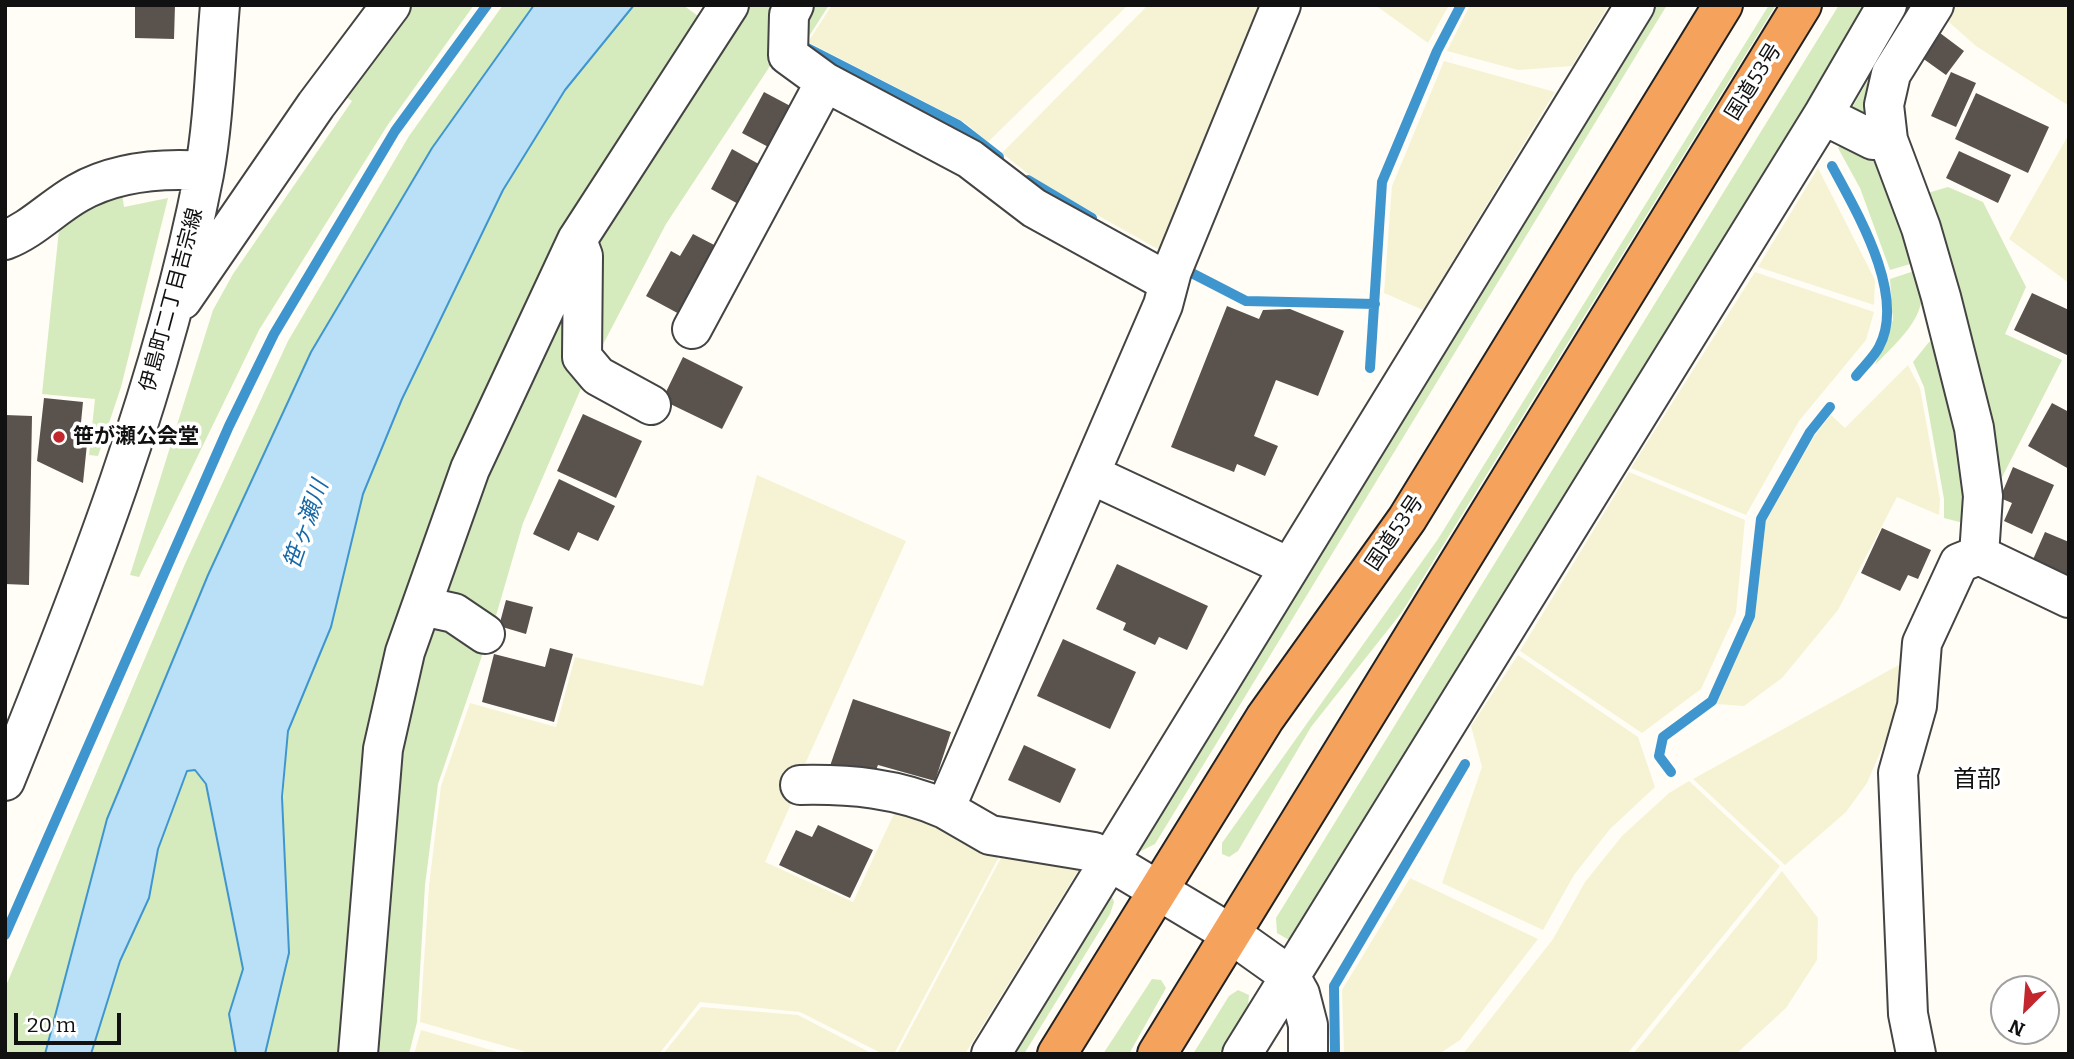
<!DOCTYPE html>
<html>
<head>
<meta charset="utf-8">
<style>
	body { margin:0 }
	#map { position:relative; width:2074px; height:1059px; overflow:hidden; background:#fffdf5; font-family:Bitter,serif }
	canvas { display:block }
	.frame { position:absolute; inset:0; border:7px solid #111; pointer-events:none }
	.north { position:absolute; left:1990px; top:975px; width:70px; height:70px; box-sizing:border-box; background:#fff; border:2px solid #a0a0a0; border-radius:50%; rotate:205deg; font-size:19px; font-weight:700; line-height:28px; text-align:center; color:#111 }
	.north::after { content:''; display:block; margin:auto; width:24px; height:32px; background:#c4262e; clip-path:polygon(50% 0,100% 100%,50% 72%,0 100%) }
	.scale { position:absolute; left:14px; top:1013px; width:107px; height:32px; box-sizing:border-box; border:4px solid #111; border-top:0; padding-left:9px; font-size:21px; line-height:24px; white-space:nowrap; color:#111; -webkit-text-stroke:5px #fff; paint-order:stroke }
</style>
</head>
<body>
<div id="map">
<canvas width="2074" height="1059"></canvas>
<div class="frame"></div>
<div class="north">N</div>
<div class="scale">20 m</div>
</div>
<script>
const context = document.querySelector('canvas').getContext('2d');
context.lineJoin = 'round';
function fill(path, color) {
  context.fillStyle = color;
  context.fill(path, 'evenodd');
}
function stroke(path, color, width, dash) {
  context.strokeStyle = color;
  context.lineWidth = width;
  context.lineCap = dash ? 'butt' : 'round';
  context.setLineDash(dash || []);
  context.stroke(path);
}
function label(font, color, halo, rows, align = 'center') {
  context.font = font + ' Bitter,"Noto Sans JP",serif';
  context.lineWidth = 7;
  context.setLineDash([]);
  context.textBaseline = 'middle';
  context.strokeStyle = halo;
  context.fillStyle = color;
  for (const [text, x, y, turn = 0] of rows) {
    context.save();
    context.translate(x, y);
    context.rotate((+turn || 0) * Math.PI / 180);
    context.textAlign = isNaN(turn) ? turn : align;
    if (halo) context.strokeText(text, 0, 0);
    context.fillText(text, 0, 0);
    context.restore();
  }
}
fill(new Path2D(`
	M 832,5 L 1128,5 L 988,142 L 964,122 L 808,42 Z
	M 1148,5 L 1266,5 L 1163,252 L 1037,181 L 1002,153 Z
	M 1375,5 L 1449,5 L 1428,43 Z
	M 1470,5 L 1609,5 L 1572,66 L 1518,70 L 1447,51 Z
	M 1956,5 L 2069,5 L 2069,106 L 1976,46 L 1942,16 Z
	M 1444,61 L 1555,92 L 1423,310 L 1384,293 L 1392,186 Z
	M 2069,134 L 2069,283 L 2009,239 Z
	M 1818,168 L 1875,280 L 1874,305 L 1758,267 Z
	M 1755,272 L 1874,312 L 1866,340 L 1799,421 L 1746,515 L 1631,468 Z
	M 1908,365 L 1920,388 L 1940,499 L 1939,515 L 1897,497 L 1838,610 L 1782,678 L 1744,706 L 1716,704 L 1755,616 L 1766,520 L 1815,435 L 1831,415 L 1845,428 Z
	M 1629,472 L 1745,520 L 1736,613 L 1701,689 L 1642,733 L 1520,651 Z
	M 757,475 L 906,541 L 796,784 L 795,795 L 765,862 L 853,902 L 898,805 L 1001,853 L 894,1054 L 883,1054 L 800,1012 L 700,1002 L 659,1054 L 533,1054 L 420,1022 L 429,886 L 441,786 L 470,703 L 556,727 L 575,657 L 703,686 Z
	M 1518,655 L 1638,737 L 1655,787 L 1610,829 L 1574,875 L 1543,930 L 1442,883 L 1482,767 L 1471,726 Z
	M 1906,661 L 1889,732 L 1867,783 L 1846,812 L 1785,865 L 1693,779 Z
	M 1689,781 L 1780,866 L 1627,1054 L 1463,1054 L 1553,939 L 1585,882 L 1622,836 L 1669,793 Z
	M 1003,854 L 1081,866 L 965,1054 L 897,1054 Z
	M 1782,871 L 1818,918 L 1817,960 L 1786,1008 L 1736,1054 L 1633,1054 Z
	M 1410,878 L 1538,939 L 1460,1040 L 1439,1054 L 1344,1053 L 1342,990 Z
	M 701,1007 L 798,1015 L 873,1054 L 663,1054 Z
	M 421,1030 L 505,1054 L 414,1054 Z`), '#f6f3d4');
fill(new Path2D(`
	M 404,5 L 474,5 L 387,126 L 259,330 L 139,577 L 130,575 L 213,310 L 233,274 L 352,101 L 340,93 Z
	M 503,5 L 534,5 L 432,148 L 311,352 L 208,575 L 50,1030 L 45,1054 L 5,1054 L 5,988 L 185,564 L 288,341 L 409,136 Z
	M 634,5 L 683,5 L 705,21 L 397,650 L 350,1054 L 265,1054 L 288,731 L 331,627 L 363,494 L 402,399 L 503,190 L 565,90 Z
	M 740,5 L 783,5 L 772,63 L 666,224 L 598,354 L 592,246 Z
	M 803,5 L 829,5 L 806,41 Z
	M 1651,5 L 1667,5 L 1155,844 L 1135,854 Z
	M 1769,5 L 1776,5 L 1402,612 L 1311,727 L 1238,851 L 1229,857 L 1222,854 L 1222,843 L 1438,539 Z
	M 1839,5 L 1875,5 L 1301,935 L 1289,940 L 1277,933 L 1276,918 Z
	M 1873,71 L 1875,131 L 1848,115 Z
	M 1841,143 L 1881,162 L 1917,262 L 1890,270 L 1860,188 L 1838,148 Z
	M 1948,187 L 1983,202 L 2026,287 L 2005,334 L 2062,360 L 1996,489 L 1921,195 Z
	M 122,193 L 124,207 L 168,198 L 121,387 L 98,456 L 89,455 L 95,399 L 42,394 L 60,220 Z
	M 577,265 L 586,377 L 523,523 L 493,626 L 432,598 Z
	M 1920,269 C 1932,313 1904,335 1875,365 L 1893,320 L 1890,279 Z
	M 1929,342 L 1943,343 L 1965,428 L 1967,524 L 1944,518 L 1944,499 L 1924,387 L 1913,362 Z
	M 427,615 L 486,644 L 438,784 L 425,885 L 417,1022 L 409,1054 L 367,1054 L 392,751 Z
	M 195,770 L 206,784 L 243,969 L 229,1014 L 236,1054 L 91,1054 L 120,961 L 149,898 L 158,849 L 187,771 Z
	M 1111,894 L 1114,902 L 1110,914 L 1024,1054 L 1003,1054 Z
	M 1152,979 L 1161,980 L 1166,988 L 1129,1054 L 1103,1054 Z
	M 1238,990 L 1249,995 L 1248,1006 L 1219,1054 L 1193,1054 L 1229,996 Z`), '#d5ebbd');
const water = new Path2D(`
	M 534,5 L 634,5 L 565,90 L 503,190 L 402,399 L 363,494 L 331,627 L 288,731 L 282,797 L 289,953 L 265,1054 L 236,1054 L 229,1014 L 243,969 L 206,784 L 195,770 L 187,771 L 158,849 L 149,898 L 120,961 L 91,1054 L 45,1054 L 107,819 L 208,575 L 311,352 L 432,148 Z`);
fill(water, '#b9e0f7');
stroke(water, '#3f96cf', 2);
stroke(new Path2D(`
	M 807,48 L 958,125 L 999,157
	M 1832,166 C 1856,211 1907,295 1879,347 C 1874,357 1863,367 1856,376
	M 1028,180 L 1092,218
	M 1180,267 L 1246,301 L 1375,304
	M 1370,368 L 1382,182 L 1437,51 L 1461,5
	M 1671,772 L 1659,756 L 1663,737 L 1712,701 L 1750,616 L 1761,519 L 1810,432 L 1830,407
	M 5,935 L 229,426 L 274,334 L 395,131 L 487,5
	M 1335,1054 L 1334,986 L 1465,764`), '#3f96cf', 10);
fill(new Path2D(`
	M 135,5 L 175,5 L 174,39 L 135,38 Z
	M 1936,30 L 1964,51 L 1946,75 L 1918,55 Z
	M 1951,72 L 1976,83 L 1956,127 L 1931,116 Z
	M 764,92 L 796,109 L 774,150 L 742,133 Z
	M 1976,93 L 2049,127 L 2028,173 L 1955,139 Z
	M 732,149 L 764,167 L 742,206 L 711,189 Z
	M 1959,151 L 2011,175 L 1998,203 L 1946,178 Z
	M 693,234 L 720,248 L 683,316 L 646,296 L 671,251 L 680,256 Z
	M 2032,293 L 2069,310 L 2069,356 L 2014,330 Z
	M 1227,306 L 1259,319 L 1263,310 L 1290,309 L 1344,331 L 1318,396 L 1276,380 L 1254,436 L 1278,446 L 1265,476 L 1237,464 L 1234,472 L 1171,447 Z
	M 683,357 L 743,387 L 722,429 L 662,400 Z
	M 44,398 L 83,402 L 79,443 L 87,444 L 83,483 L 37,461 Z
	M 2052,403 L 2069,412 L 2069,469 L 2028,446 Z
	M 583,414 L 642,441 L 616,498 L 557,471 Z
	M 5,415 L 32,416 L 29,585 L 5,584 Z
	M 2013,467 L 2054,485 L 2032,534 L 2004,521 L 2012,503 L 2000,498 Z
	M 559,479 L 615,506 L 598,541 L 578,532 L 569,551 L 533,534 Z
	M 1882,528 L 1931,550 L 1918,579 L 1908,575 L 1900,591 L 1861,573 Z
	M 2045,532 L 2069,542 L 2069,581 L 2031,564 Z
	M 1117,564 L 1208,606 L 1187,650 L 1159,637 L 1155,645 L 1123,630 L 1126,623 L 1096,609 Z
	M 506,600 L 533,607 L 526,634 L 499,626 Z
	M 1063,639 L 1136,672 L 1110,729 L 1037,696 Z
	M 550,648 L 573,654 L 554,722 L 482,702 L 494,654 L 545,667 Z
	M 853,699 L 951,732 L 935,781 L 878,765 L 874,775 L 830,766 Z
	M 1024,745 L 1076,769 L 1060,803 L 1008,780 Z
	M 818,825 L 873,850 L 850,898 L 779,865 L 796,830 L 812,837 Z`), '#5a524d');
const minor = new Path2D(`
	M 794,5 L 789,15 L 788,55 L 825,82 L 970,159 L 1034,208 L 1168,282
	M 1281,5 L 1172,271 L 1163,305 L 945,809 L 990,835 L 1094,852 L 1231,934 L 1290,976 L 1300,994 L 1308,1025 L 1308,1054
	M 1934,5 L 1891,74 L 1884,105 L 1888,140 L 1921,228 L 1941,297 L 1974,428 L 1983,496 L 1979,555
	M 1823,115 L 1873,140 L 1888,140
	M 5,240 C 32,230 53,207 78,193 C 115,172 162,168 204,171
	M 577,240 L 583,256 L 582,357 L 598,376 L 651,405
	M 182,300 L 316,105 L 391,5
	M 692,329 L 825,82
	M 1092,475 L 1289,567
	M 422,606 L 454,613 L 485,634
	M 5,781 C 85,583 163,384 204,174 C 214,119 215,61 220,5
	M 800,785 C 851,784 897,788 945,809
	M 358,1054 L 383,749 L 405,652 L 470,469 L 577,240 L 729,5
	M 991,1054 L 1635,5
	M 1242,1054 L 1823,115 L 1887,5
	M 1916,1054 L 1908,1014 L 1898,773 L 1917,706 L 1922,643 L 1959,563 L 1979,555 L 2069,598`);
const highway = new Path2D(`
	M 1057,1054 L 1265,718 L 1407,519 L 1723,5
	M 1157,1054 L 1802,5`);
stroke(minor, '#444', 42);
stroke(highway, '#222', 42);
stroke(minor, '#fff', 38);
stroke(highway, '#f5a25d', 38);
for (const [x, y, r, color] of [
	[59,437,7,"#c4262e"]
]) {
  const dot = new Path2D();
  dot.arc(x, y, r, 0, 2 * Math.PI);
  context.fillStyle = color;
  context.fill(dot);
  stroke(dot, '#fff', 2.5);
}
label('21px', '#111', '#fff', [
	["国道53号",1754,82,-58],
	["伊島町二丁目吉宗線",172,300,-75],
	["国道53号",1395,533,-56]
]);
label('bold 21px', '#111', '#fff', [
	["笹が瀬公会堂",73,437]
], 'left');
label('italic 23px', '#1768a6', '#fff', [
	["笹ヶ瀬川",307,525,-71]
]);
label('24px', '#111', '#fff', [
	["首部",1977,780]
]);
</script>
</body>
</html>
